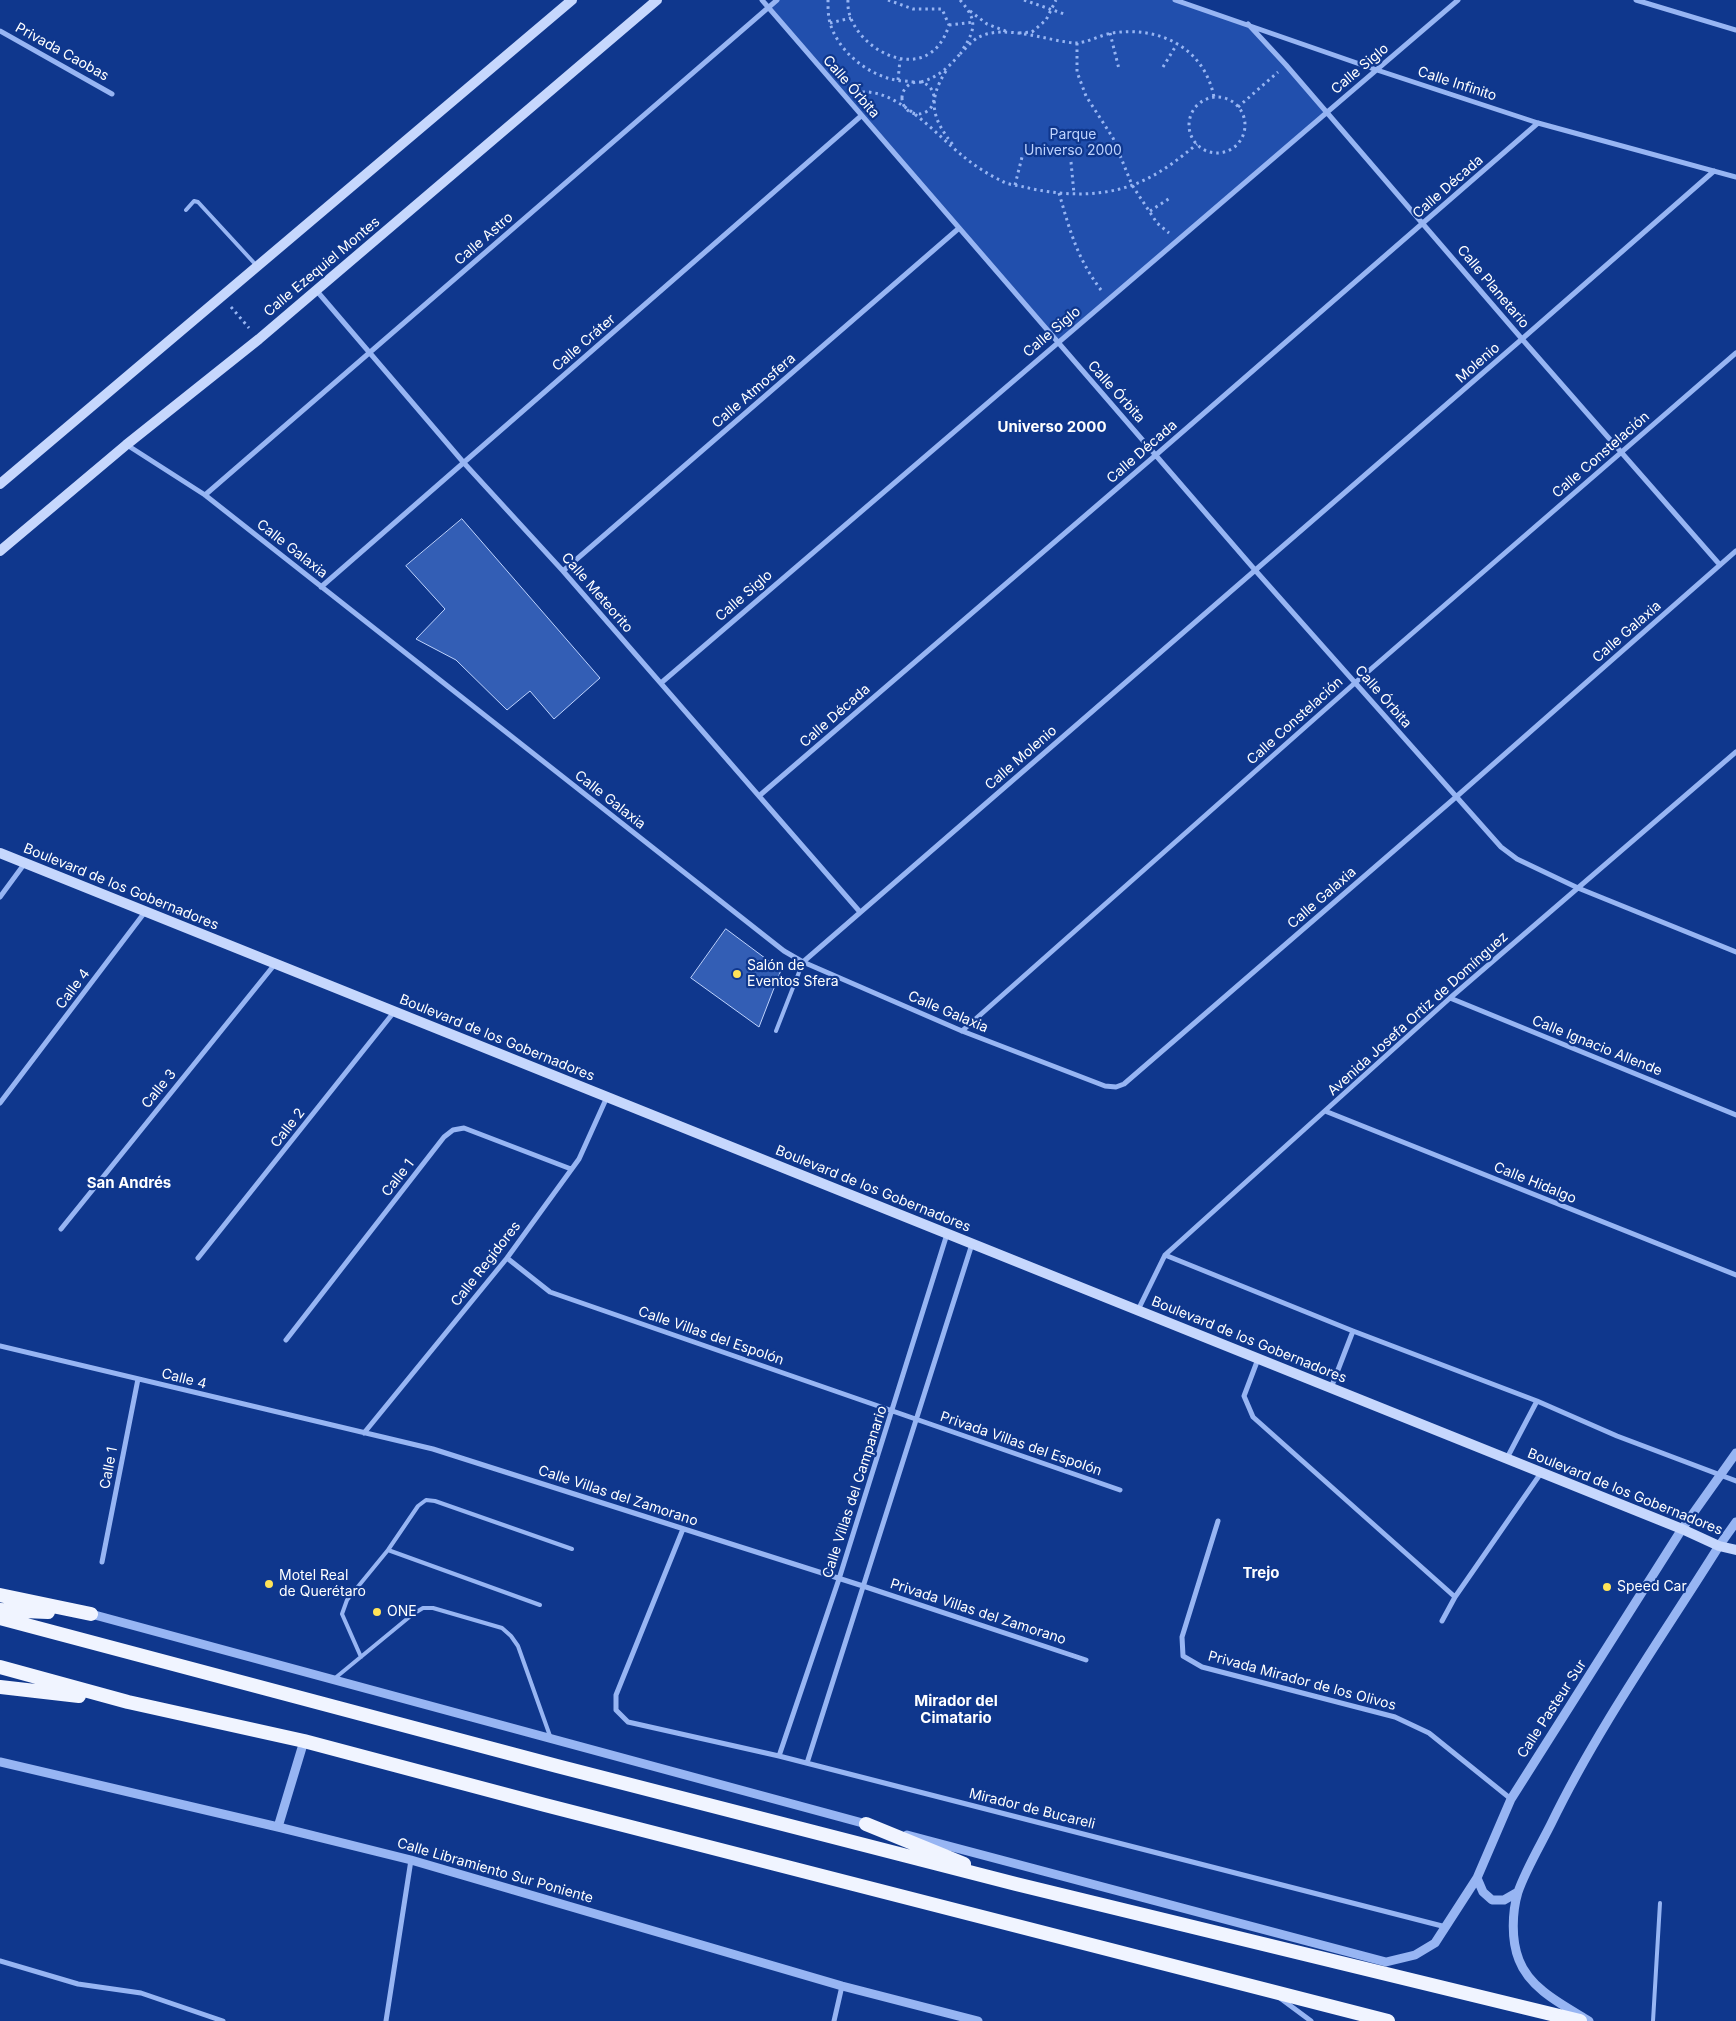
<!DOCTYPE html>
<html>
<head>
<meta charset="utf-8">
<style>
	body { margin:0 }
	canvas { display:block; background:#0f378d }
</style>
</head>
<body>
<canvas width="1736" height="2021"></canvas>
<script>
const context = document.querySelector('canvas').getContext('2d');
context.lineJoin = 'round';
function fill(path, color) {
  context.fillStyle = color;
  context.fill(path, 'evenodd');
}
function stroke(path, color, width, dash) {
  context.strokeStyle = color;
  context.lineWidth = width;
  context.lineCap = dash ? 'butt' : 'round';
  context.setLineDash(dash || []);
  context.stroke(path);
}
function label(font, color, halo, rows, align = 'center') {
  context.font = font + ' Inter,sans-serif';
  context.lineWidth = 4.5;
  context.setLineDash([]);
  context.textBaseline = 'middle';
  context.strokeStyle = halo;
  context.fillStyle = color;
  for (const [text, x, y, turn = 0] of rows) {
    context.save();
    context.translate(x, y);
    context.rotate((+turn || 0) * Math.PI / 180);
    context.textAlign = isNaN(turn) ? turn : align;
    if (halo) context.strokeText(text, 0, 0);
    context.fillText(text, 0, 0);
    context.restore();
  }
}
fill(new Path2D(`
	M 777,0 L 1175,0 L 1248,24 L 1327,112 L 1057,342 L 768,8 Z`), '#214fad');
const building = new Path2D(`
	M 462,519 L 600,678 L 554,719 L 530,691 L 507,710 L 456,660 L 416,639 L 445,609 L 406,566 Z
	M 726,929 L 781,970 L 759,1027 L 691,978 Z`);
fill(building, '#335eb5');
stroke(building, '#bed3fe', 1);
stroke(new Path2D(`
	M 828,0 C 828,7 828,16 830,23 C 838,50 864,72 891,79 C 898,81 907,81 914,82
	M 848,0 C 844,45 928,94 949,25 L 942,9 L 913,9 L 888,0
	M 960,0 C 976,18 977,28 963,49
	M 1024,0 L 1067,15
	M 970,11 L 987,24 L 1008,32
	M 830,23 L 851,18
	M 949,25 L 974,22
	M 1019,33 L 1032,32 L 1046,20 L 1056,0
	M 1110,33 L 1119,69
	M 1077,43 L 1077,72 L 1086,96 L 1113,138 L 1132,185 L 1157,223 L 1169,233
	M 960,54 C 965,49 971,42 977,38 C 1003,23 1047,41 1075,43 C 1087,43 1100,35 1112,33 C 1159,26 1204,47 1214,97
	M 1163,67 L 1177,44
	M 946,71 C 927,101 932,119 954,146
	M 898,80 L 900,60
	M 921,82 C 938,77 948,68 960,54
	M902 98a16 16 0 1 1 32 0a16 16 0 1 1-32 0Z
	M 856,93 C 894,84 936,135 964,157 C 975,166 989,175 1002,181 C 1008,185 1017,185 1024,187 C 1062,196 1104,198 1140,182 C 1161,173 1179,159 1197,144
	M1189 125a28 28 0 1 1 56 0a28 28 0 1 1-56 0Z
	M 1238,107 L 1278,72
	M 1071,162 L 1074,194
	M 1015,185 L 1022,157
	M 1059,193 C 1070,231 1077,258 1101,290
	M 1150,211 L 1170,198
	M 231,307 L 249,328`), '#97b5f3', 3, [2.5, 4]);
stroke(new Path2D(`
	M 186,210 L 194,201 L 198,202 L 256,265
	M 776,1031 L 803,962
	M 388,1550 L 540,1605
	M 361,1657 L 342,1614 L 347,1600 L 388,1550 L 418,1506 L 426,1500 L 435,1501 L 572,1549
	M 334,1679 L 413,1614 L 423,1608 L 433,1608 L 502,1628 L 511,1636 L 518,1646 L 550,1736
	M 1653,2021 L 1660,1903`), '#97b5f3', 4);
stroke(new Path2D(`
	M 762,0 L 1255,570 L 1501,847 L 1517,859 L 1578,888 L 1736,952
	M 1175,0 L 1377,70 L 1538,123 L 1736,177
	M 1636,0 L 1736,30
	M 1248,24 L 1286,65 L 1522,339 L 1720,565
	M 0,31 L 112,94
	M 316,290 L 464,463 L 563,571 L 860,912
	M 127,445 L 205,495 L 784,951 L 803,962 L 962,1031 L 1105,1086 L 1116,1087 L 1124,1084 L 1456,797 L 1736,551
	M 205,495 L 777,0
	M 563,571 L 958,229
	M 321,587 L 861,116
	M 661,683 L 1458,0
	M 759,796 L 1157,454 L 1538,123
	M 0,897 L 25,863
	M 803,962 L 1522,339 L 1714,171
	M 1450,998 L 1736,1115
	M 962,1031 L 1356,682 L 1736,353
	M 0,1103 L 145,912
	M 1325,1111 L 1736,1275
	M 61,1229 L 275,964
	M 1165,1255 L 1353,1331 L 1537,1401 L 1617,1436 L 1736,1481
	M 198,1258 L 394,1012
	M 507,1258 L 550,1292 L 1120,1490
	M 1138,1310 L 1165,1255 L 1450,998 L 1736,752
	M 286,1340 L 444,1137 L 453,1130 L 464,1128 L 571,1169
	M 0,1346 L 433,1449 L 863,1586 L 1086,1660
	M 1258,1359 L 1244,1396 L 1253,1417 L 1455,1597
	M 1331,1388 L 1353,1331
	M 364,1433 L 507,1258 L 579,1159 L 607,1097
	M 1507,1458 L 1537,1401
	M 1218,1521 L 1182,1637 L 1183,1656 L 1202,1667 L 1395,1717 L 1429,1733 L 1511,1799
	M 683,1529 L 616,1695 L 616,1710 L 628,1722 L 779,1756 L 1446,1927
	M 102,1562 L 138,1379
	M 1442,1621 L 1455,1597 L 1541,1473
	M 779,1756 L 839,1579 L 947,1234
	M 807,1763 L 972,1244
	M 0,1961 L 78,1984 L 141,1993 L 223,2021
	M 1280,1998 L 1311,2021
	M 386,2021 L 411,1860
	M 834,2021 L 842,1986`), '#97b5f3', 5);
stroke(new Path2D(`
	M 91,1614 L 870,1825
	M 0,1762 L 278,1827 L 411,1860 L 842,1986 L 978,2021
	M 278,1827 L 304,1741
	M 907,1835 L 1386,1962 L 1415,1955 L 1435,1943 L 1477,1878 L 1511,1799 L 1682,1529 L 1736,1453
	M 1477,1878 L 1483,1892 L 1492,1900 L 1504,1900 L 1518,1892
	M 1589,2021 C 1563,2005 1530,1989 1519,1960 C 1511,1940 1512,1912 1518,1892 C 1525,1871 1541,1844 1551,1824 C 1598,1727 1662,1637 1719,1546 L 1736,1522`), '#97b5f3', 9);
stroke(new Path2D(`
	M 0,484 L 572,0
	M 0,551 L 126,445 L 259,339 L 657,0
	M 0,853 L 1682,1529 L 1719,1546 L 1736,1550`), '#c6d7fd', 10);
stroke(new Path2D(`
	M 0,1595 L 91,1614
	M 0,1610 L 48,1612
	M 0,1618 L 557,1766 L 1016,1884 L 1580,2021
	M 0,1667 L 128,1702 L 304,1741 L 545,1805 L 1388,2021
	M 0,1687 L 79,1696
	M 866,1824 L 964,1864`), '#f0f4ff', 14);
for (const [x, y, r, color] of [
	[737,974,5,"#ffe358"],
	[269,1584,5,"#ffe358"],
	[1607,1587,5,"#ffe358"],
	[377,1612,5,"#ffe358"]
]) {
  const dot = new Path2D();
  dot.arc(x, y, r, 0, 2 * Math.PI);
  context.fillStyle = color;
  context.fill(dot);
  stroke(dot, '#0f378d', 2);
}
label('14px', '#fff', '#0f378d', [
	["Privada Caobas",62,52,29],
	["Calle Siglo",1360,69,-40],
	["Calle Infinito",1457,84,18],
	["Calle Órbita",851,87,49],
	["Calle Década",1448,187,-41],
	["Calle Astro",484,239,-41],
	["Calle Ezequiel Montes",322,267,-40],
	["Calle Planetario",1493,287,50],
	["Calle Siglo",1052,332,-40],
	["Calle Cráter",584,343,-41],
	["Molenio",1478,363,-41],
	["Calle Atmosfera",754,391,-41],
	["Calle Órbita",1116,392,48],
	["Calle Década",1142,452,-41],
	["Calle Constelación",1601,455,-41],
	["Calle Galaxia",292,549,38],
	["Calle Meteorito",597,593,49],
	["Calle Siglo",744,596,-41],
	["Calle Galaxia",1627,632,-41],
	["Calle Órbita",1383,697,49],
	["Calle Década",835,716,-41],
	["Calle Constelación",1295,721,-42],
	["Calle Molenio",1021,758,-41],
	["Calle Galaxia",610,800,38],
	["Boulevard de los Gobernadores",121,887,22],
	["Calle Galaxia",1322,898,-41],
	["Calle 4",73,989,-53],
	["Calle Galaxia",948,1012,23],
	["Avenida Josefa Ortiz de Domínguez",1418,1014,-42],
	["Boulevard de los Gobernadores",497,1038,22],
	["Calle Ignacio Allende",1597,1046,22],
	["Calle 3",159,1089,-51],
	["Calle 2",288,1128,-52],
	["Calle 1",398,1178,-52],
	["Calle Hidalgo",1535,1183,22],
	["Boulevard de los Gobernadores",873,1189,22],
	["Calle Regidores",486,1264,-52],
	["Calle Villas del Espolón",711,1336,19],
	["Boulevard de los Gobernadores",1249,1340,22],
	["Calle 4",184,1379,14],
	["Privada Villas del Espolón",1021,1444,19],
	["Calle 1",109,1468,-79],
	["Calle Villas del Campanario",855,1492,-72],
	["Boulevard de los Gobernadores",1625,1492,22],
	["Calle Villas del Zamorano",618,1496,18],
	["Privada Villas del Zamorano",978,1612,18],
	["Privada Mirador de los Olivos",1302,1681,15],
	["Calle Pasteur Sur",1552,1709,-57],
	["Mirador de Bucareli",1032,1809,14],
	["Calle Libramiento Sur Poniente",495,1871,16]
]);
label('14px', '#bed3fe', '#0f378d', [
	["Parque",1073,135],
	["Universo 2000",1073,151]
]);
label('14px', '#fff', '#0f378d', [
	["Salón de",747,966],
	["Eventos Sfera",747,982],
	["Motel Real",279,1576],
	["de Querétaro",279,1592],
	["Speed Car",1617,1587],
	["ONE",387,1612]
], 'left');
label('bold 15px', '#fff', '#0f378d', [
	["Universo 2000",1052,427],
	["San Andrés",129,1183],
	["Trejo",1261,1573],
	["Mirador del",956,1701],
	["Cimatario",956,1718]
]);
</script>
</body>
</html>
